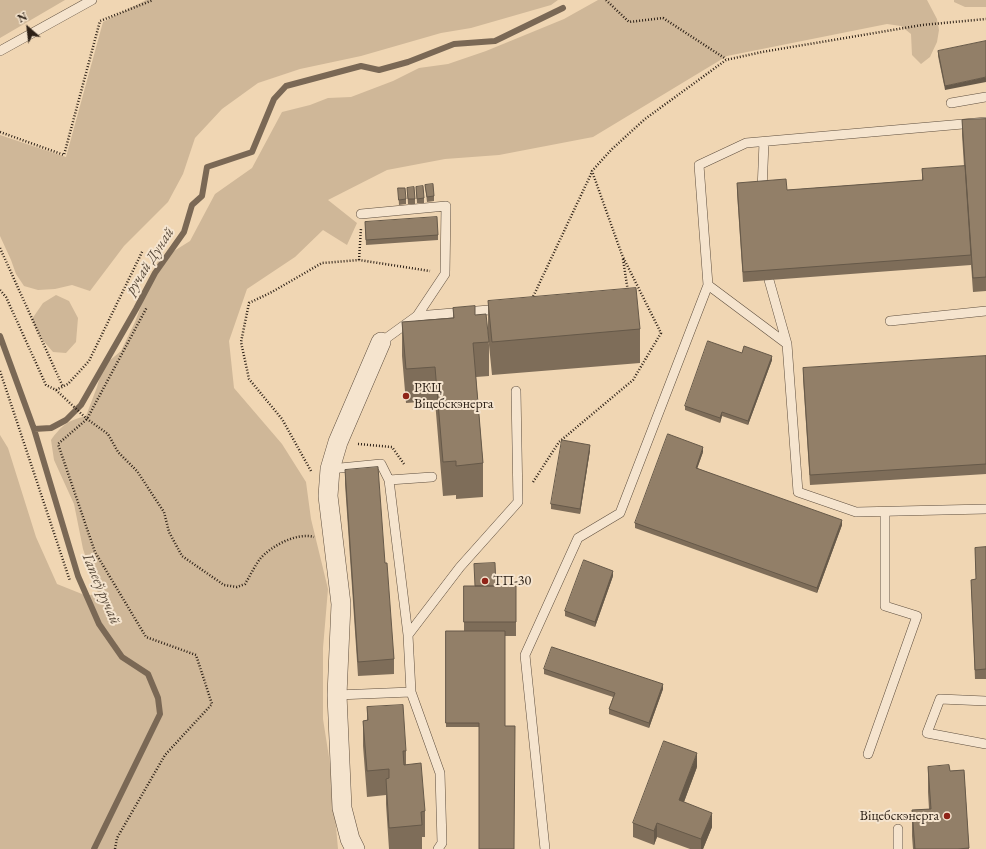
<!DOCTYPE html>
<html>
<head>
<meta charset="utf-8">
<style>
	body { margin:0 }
	#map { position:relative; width:986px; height:849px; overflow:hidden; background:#f0d6b3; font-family:"EB Garamond",serif }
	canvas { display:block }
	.north { position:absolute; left:8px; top:8px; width:40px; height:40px; -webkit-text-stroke:3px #f5e4ce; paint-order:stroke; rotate:332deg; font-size:11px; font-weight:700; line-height:16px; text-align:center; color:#2d2117 }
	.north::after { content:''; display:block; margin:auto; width:14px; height:18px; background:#2d2117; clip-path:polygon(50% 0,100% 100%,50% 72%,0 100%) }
</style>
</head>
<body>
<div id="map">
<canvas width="986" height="849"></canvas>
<div class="north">N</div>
</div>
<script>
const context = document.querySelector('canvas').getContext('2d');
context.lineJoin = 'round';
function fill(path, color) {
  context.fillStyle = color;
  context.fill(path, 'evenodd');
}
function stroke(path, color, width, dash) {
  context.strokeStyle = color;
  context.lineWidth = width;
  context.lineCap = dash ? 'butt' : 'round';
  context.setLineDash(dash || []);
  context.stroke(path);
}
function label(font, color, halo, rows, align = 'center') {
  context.font = font + ' "EB Garamond",serif';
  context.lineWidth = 4;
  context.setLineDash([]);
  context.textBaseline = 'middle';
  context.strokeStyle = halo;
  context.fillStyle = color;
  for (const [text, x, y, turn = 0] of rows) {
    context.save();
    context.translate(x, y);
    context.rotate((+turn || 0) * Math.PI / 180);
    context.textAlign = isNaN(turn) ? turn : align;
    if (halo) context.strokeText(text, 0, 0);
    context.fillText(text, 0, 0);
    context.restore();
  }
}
fill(new Path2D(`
	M 0,0 L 65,0 L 0,38 Z
	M 146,0 L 558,0 L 551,5 L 471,28 L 441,33 L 361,56 L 300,69 L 258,83 L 222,109 L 195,138 L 183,174 L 168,202 L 124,246 L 90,291 L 72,285 L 55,289 L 38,290 L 24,286 L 16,274 L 11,260 L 0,236 L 0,135 L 66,157 L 103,22 Z
	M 598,0 L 927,0 L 937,19 L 939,30 L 937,42 L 930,57 L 921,64 L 912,55 L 911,34 L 901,26 L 887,24 L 727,56 L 593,137 L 499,155 L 445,159 L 387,170 L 328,200 L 357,223 L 347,245 L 323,230 L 295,257 L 247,289 L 229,341 L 234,388 L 282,444 L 306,482 L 311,519 L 328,589 L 323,648 L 323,719 L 331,770 L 338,849 L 0,849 L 0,435 L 8,448 L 36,537 L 57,584 L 87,596 L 98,593 L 83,549 L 74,504 L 54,460 L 51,440 C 62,425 67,421 86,416 L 97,387 L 103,366 L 121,351 L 135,322 L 158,261 L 190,241 L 215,194 L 252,168 L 282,112 L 310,105 L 328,98 L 351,97 L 393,81 L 419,68 L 448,64 L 486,51 L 564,19 Z
	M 954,0 L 986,0 L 986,7 L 965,7 L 954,2 Z
	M 56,295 L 69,301 L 78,318 L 76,342 L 66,353 L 53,352 L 40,337 L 32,319 L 43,303 Z`), '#cfb798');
stroke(new Path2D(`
	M 0,336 L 34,429 L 51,428 L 66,420 L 81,405 L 136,309 L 155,273 L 184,232 L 192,205 L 202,196 L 207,167 L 252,152 L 274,99 L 286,86 L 361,66 L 379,70 L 408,62 L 454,44 L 495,41 L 563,8
	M 34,429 L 78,576 L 99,624 L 122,657 L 148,674 L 158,698 L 160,714 L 94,849`), '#7a6855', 6);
const lane = new Path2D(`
	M 0,51 L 92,0
	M 951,103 L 986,97
	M 986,122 L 746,143 L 699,165 L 708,285 L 787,344 L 798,492 L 856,512 L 986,509
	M 762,191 L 764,142
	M 361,214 L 446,206 L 445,274 L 417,316
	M 769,280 L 787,344
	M 890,321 L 986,311
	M 381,342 L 417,316 L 501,309
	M 330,469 L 381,464 L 389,480 L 408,635 L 411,692 L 440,773 L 442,843 L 438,849
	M 389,480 L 432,477
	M 408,635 L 460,567 L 518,502 L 516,391
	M 337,695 L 411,692
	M 986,701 L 940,699 L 927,733 L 986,744
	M 868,754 L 917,616 L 885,606 L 885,512
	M 545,849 L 525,655 L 578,538 L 620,513 L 708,285
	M 898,849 L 898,829`);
const street = new Path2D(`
	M 355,849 L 350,839 L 342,808 L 337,695 L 341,604 L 328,496 L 330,469 L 338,442 L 381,342`);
stroke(lane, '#5e4e3e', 10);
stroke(street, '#5e4e3e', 20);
stroke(new Path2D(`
	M 606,0 L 629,22 L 663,18 L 726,59
	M 0,132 L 64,155 L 100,21 L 153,0
	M 0,248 L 63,387
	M 623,259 L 628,292
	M 359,260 L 361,228
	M 0,290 L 6,297 L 46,385 L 56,390 L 68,384 L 89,361 L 143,250
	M 532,299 L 592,172
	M 0,371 L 70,581
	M 56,390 L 87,419 L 108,434 L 118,452 L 137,471 L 164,512 L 169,532 L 182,556 L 224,585 L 237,587 L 245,584 C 250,576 254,567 260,559 C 271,546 297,532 314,537
	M 358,444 L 392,447 L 404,464
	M 311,471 L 282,419 L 249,379 L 241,342 L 249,303 L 272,292 L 322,263 L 359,260 L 430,271
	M 533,482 L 559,442 L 633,380 L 661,333 L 622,255 L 592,171 L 612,149 L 645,119 L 726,60 L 762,52 L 922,25 L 986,19
	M 115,849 L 117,838 L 165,755 L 212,704 L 196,655 L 146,637 L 95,552 L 58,444 L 87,419 L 147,307`), '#2d2117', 2.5, [1, 2]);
stroke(lane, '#f5e4ce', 9);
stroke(street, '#f5e4ce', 19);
fill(new Path2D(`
	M 986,41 L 945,90 L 938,56 L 938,51 Z
	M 986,119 L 986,291 L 973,292 L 971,264 L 971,265 L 743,282 L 737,193 L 737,183 L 787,190 L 922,180 L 922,169 L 964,166 L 962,135 L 962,120 Z
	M 425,185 L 434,196 L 434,201 L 427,202 Z
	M 416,187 L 424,198 L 424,203 L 417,203 Z
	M 398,188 L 406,199 L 406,204 L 399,205 Z
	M 407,188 L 415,199 L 415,204 L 408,204 Z
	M 365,222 L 438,235 L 438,240 L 366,245 Z
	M 488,301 L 640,329 L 640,363 L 492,375 L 488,335 Z
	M 453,308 L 475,315 L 489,342 L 489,376 L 476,377 L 483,463 L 483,497 L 456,499 L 456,495 L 443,496 L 435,401 L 406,403 L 402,356 L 402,322 L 453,318 Z
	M 742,353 L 772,360 L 748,425 L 722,416 L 720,423 L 685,410 L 685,406 Z
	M 986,356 L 986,474 L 810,485 L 803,378 L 803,368 Z
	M 590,450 L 580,514 L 551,509 L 551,504 Z
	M 703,452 L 697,468 L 842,525 L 817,593 L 635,528 L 635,523 Z
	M 345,470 L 385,563 L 394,659 L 394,674 L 358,676 L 345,484 Z
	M 986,547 L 986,679 L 975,679 L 971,580 L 976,579 L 975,548 Z
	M 613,576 L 595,627 L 565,616 L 565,611 Z
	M 464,586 L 516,586 L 516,636 L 505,636 L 479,727 L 446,727 L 446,631 L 464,631 Z
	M 544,669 L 663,689 L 649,728 L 609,714 L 609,709 L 613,697 L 544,674 Z
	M 367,707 L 406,751 L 406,765 L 425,811 L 425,837 L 422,837 L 422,849 L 389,849 L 386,804 L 386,795 L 367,797 L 363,746 L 363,721 L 367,720 Z
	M 697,767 L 684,802 L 712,827 L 703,849 L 690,849 L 657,837 L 654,845 L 633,837 L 633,823 Z
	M 928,767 L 950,771 L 964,770 L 969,849 L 913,849 L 912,836 L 912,810 L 929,809 L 928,792 Z`), '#7e6d59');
fill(new Path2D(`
	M 986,77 L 986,82 L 945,90 L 945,86 Z
	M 772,356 L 772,360 L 748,425 L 748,421 Z
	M 722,412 L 722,416 L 720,423 L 720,418 Z
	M 590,445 L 590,450 L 580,514 L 580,509 Z
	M 703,447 L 703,452 L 696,472 L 696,468 Z
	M 842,520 L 842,525 L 817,593 L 817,588 Z
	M 613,571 L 613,576 L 595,627 L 595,622 Z
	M 663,684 L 663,689 L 649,728 L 649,723 Z
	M 697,753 L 697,767 L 679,815 L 679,800 Z
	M 712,813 L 712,827 L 703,849 L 701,849 L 701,839 Z
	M 657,823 L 657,837 L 654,845 L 654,831 Z`), '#665949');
const building = new Path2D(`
	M 986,41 L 986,77 L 945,86 L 938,51 Z
	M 986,119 L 986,277 L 973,278 L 962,120 Z
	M 965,166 L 971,255 L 743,272 L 737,183 L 786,179 L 787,190 L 923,180 L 922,169 Z
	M 433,184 L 434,196 L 427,197 L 425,185 Z
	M 423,186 L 424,198 L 417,199 L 416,187 Z
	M 414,187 L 415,199 L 408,199 L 407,188 Z
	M 398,188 L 405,188 L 406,199 L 399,200 Z
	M 437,217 L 438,235 L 366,240 L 365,222 Z
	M 636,288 L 640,329 L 492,342 L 488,301 Z
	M 475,306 L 475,315 L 486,314 L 489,342 L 473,343 L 483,463 L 456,466 L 456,461 L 443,462 L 435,367 L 406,369 L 402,322 L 454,318 L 453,308 Z
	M 708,341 L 742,353 L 744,346 L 772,356 L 748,421 L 722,412 L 720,418 L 685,406 Z
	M 986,356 L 986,464 L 810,475 L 803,368 Z
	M 668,434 L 703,447 L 696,468 L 842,520 L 817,588 L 635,523 Z
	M 562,440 L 590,445 L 580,509 L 551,504 Z
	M 378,467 L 385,563 L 387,563 L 394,659 L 358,662 L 345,470 Z
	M 986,547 L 986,669 L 975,670 L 971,580 L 976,579 L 975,548 Z
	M 584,560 L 613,571 L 595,622 L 565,611 Z
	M 495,563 L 496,586 L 475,586 L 474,564 Z
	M 464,586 L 516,586 L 516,622 L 464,622 Z
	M 446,631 L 505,631 L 505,726 L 515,726 L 514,849 L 479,849 L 479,723 L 446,723 Z
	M 552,647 L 663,684 L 649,723 L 609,709 L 615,693 L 544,669 Z
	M 403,705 L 406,751 L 403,751 L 404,765 L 421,763 L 425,811 L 421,812 L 422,825 L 389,828 L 386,779 L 389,778 L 389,769 L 367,771 L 363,721 L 368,720 L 367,707 Z
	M 664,741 L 697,753 L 679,800 L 712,813 L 701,839 L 657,823 L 654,831 L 633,823 Z
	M 949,765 L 950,771 L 964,770 L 969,848 L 958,849 L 915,849 L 912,810 L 931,809 L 928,767 Z`);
fill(building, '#927f68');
stroke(building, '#665949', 1);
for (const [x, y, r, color] of [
	[406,396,4,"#8f2418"],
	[485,581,4,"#8f2418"],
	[947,816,4,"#8f2418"]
]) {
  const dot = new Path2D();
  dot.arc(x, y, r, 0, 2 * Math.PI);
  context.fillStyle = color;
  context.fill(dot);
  stroke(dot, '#f5e4ce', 1.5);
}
label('14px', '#2d2117', '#f5e4ce', [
	["РКЦ",414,388],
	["Віцебскэнерга",414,404],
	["ТП-30",493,581],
	["Віцебскэнерга",939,816,"right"]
], 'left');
label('italic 15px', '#5a4b3b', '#f5e4ce', [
	["ручай Дунай",150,261,-57],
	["Гапееў ручай",101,589,67]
]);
</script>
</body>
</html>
